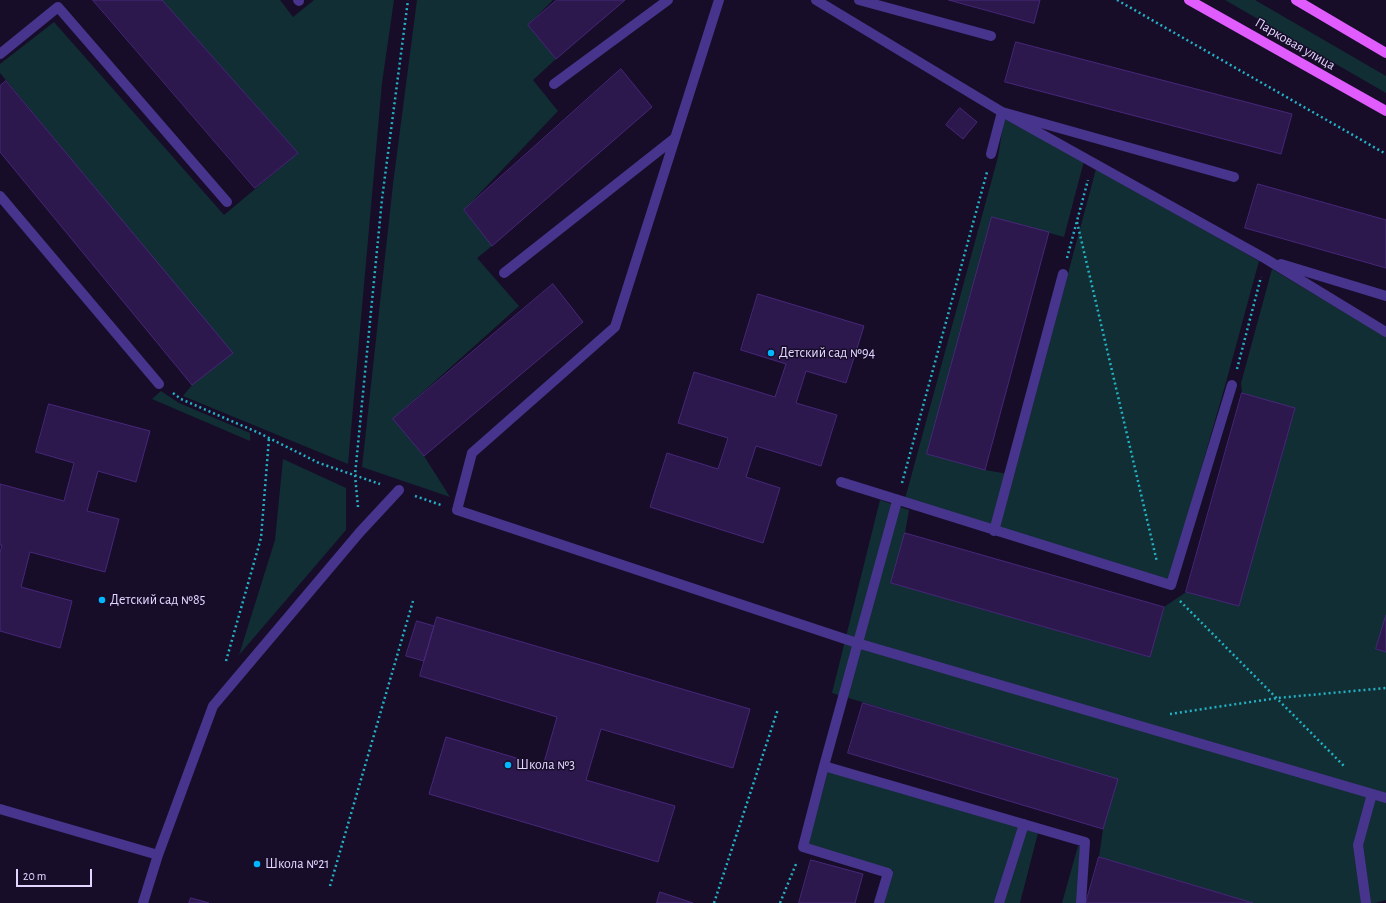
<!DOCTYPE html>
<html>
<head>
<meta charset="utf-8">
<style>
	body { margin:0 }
	#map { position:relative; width:1386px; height:903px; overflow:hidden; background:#170d29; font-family:"Alegreya Sans",sans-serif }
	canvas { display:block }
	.scale { position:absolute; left:16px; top:869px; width:76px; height:18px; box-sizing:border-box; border:2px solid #e2d5ff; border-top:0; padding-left:5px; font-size:12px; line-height:14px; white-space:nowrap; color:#e2d5ff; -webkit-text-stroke:3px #170d29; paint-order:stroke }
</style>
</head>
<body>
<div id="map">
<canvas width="1386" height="903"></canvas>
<div class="scale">20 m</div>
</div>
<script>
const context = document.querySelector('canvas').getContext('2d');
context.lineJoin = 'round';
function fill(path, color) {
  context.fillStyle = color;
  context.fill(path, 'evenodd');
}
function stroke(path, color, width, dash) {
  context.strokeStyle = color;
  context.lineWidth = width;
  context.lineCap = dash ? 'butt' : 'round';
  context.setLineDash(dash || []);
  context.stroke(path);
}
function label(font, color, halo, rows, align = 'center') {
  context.font = font + ' "Alegreya Sans",sans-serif';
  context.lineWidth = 3;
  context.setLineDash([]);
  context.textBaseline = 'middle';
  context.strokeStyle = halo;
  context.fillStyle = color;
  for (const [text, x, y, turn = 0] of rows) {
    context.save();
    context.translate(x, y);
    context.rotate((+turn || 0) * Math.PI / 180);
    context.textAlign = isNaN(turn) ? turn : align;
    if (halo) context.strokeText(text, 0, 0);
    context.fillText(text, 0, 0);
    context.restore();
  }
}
fill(new Path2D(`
	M 162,0 L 280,0 L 293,17 L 314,0 L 394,0 L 382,83 L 348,464 L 183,396 L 192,385 L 232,353 L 0,73 L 0,64 L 54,22 L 224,215 L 298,153 Z
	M 417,0 L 553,0 L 528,25 L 556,59 L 533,80 L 558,111 L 464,210 L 492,246 L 477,258 L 519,306 L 393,419 L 424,456 L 450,497 L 362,467 L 393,184 Z
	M 1225,0 L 1255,0 L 1386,76 L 1386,93 Z
	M 1004,119 L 1084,161 L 1064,237 L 992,217 L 927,454 L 985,470 L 1014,475 L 1096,169 L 1259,261 L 1225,386 L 1169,580 L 905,499 L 998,157 Z
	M 1272,269 L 1386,337 L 1386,615 L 1376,649 L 1386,652 L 1386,900 L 1375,903 L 1253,903 L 1099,857 L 1103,829 L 1117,779 L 832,693 L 880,500 L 909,510 L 905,533 L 891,583 L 1149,657 L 1164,607 L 1186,592 L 1239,606 L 1295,409 L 1242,393 L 1241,383 Z
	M 161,391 L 179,403 L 250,433 L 250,441 L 152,399 Z
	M 283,459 L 346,488 L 346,530 L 239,655 L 275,540 Z
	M 828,771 L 1038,833 L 1020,903 L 883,903 L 893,870 L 808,845 Z
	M 1078,846 L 1080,846 L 1077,903 L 1062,903 Z`), '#102e33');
const building = new Path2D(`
	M 93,0 L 162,0 L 298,153 L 255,188 Z
	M 557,0 L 625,0 L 556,59 L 528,25 Z
	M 949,0 L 1040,0 L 1034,23 Z
	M 1016,42 L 1292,114 L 1281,154 L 1005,82 Z
	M 621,69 L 652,107 L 492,246 L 464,210 Z
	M 6,81 L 233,353 L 192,385 L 0,152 L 0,86 Z
	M 960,108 L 977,122 L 963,139 L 946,125 Z
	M 1258,184 L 1386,220 L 1386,268 L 1245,228 Z
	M 992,217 L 1049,232 L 985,470 L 927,454 Z
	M 553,284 L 583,322 L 424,456 L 393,419 Z
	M 758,294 L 864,326 L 846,383 L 806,371 L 796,403 L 837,415 L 821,466 L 756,446 L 746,477 L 780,488 L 763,543 L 650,507 L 667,453 L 718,469 L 728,438 L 678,423 L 694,372 L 775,397 L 786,364 L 741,350 Z
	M 1242,393 L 1295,408 L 1239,606 L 1186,592 Z
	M 49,404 L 150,431 L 136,482 L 98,471 L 87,511 L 119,519 L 105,572 L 30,552 L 21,587 L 72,601 L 60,648 L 0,631 L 0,553 L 2,545 L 0,545 L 0,484 L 64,501 L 74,463 L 36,452 Z
	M 905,533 L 1164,607 L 1150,657 L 891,583 Z
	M 1386,615 L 1386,652 L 1376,649 Z
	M 437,617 L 750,709 L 733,768 L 601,729 L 586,780 L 675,806 L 658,862 L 429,794 L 446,737 L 543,766 L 557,717 L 420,676 Z
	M 417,621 L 434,626 L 424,661 L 406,656 Z
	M 863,703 L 1118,779 L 1103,829 L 848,753 Z
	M 1099,857 L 1253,903 L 1086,903 Z
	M 811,860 L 863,874 L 855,903 L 799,903 Z
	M 660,892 L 693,903 L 657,903 Z
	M 191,898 L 209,903 L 189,903 Z`);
fill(building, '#2c184c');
stroke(building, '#47277a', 1);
stroke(new Path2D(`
	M 1117,0 L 1386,154
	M 1077,222 L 1157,562
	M 1067,258 L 1088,180
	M 1237,369 L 1261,277
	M 173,393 L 181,399 L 259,433 L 319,463 L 380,484
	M 902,483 L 987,172
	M 415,496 L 441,505
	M 358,507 L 355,475 L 382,199 L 408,0
	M 1180,601 L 1344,766
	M 226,661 L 261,538 L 269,438
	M 1170,714 L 1277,698 L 1386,688
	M 330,886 L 413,601
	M 714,903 L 778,709
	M 780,903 L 796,864`), '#24b1c5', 2.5, [2, 3]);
stroke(new Path2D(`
	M 298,0 L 299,1
	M 719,0 L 615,327 L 472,453 L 457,510 L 857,643 L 1386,798
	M 816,0 L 1002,112 L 1266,259 L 1386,332
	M 859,0 L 991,36
	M 0,54 L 58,7 L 227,202
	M 554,84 L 668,0
	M 991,154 L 1002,112 L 1234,177
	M 0,196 L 159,384
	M 1281,264 L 1386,296
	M 504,273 L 675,138
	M 841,482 L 1171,585 L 1232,385
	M 897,501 L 824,766 L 1085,842 L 1081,903
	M 994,531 L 1063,274
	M 824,766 L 803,847 L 888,873 L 879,903
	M 0,809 L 158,855 L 143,903
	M 158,855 L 213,706 L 360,532 L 399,490
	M 999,903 L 1024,824
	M 1366,903 L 1358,845 L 1372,794`), '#47348c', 10);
stroke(new Path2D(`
	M 1189,0 L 1386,111
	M 1296,0 L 1386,53`), '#e05cff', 10);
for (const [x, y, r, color] of [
	[771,353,4,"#01b7ff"],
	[102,600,4,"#01b7ff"],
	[508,765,4,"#01b7ff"],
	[257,864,4,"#01b7ff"]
]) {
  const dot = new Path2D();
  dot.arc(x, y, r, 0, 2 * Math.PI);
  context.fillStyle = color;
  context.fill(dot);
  stroke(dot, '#170d29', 1.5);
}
label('14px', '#e2d5ff', '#170d29', [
	["Парковая улица",1295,44,30]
]);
label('14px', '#e2d5ff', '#170d29', [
	["Детский сад №94",779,353],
	["Детский сад №85",110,600],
	["Школа №3",516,765],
	["Школа №21",265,864]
], 'left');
</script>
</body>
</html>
